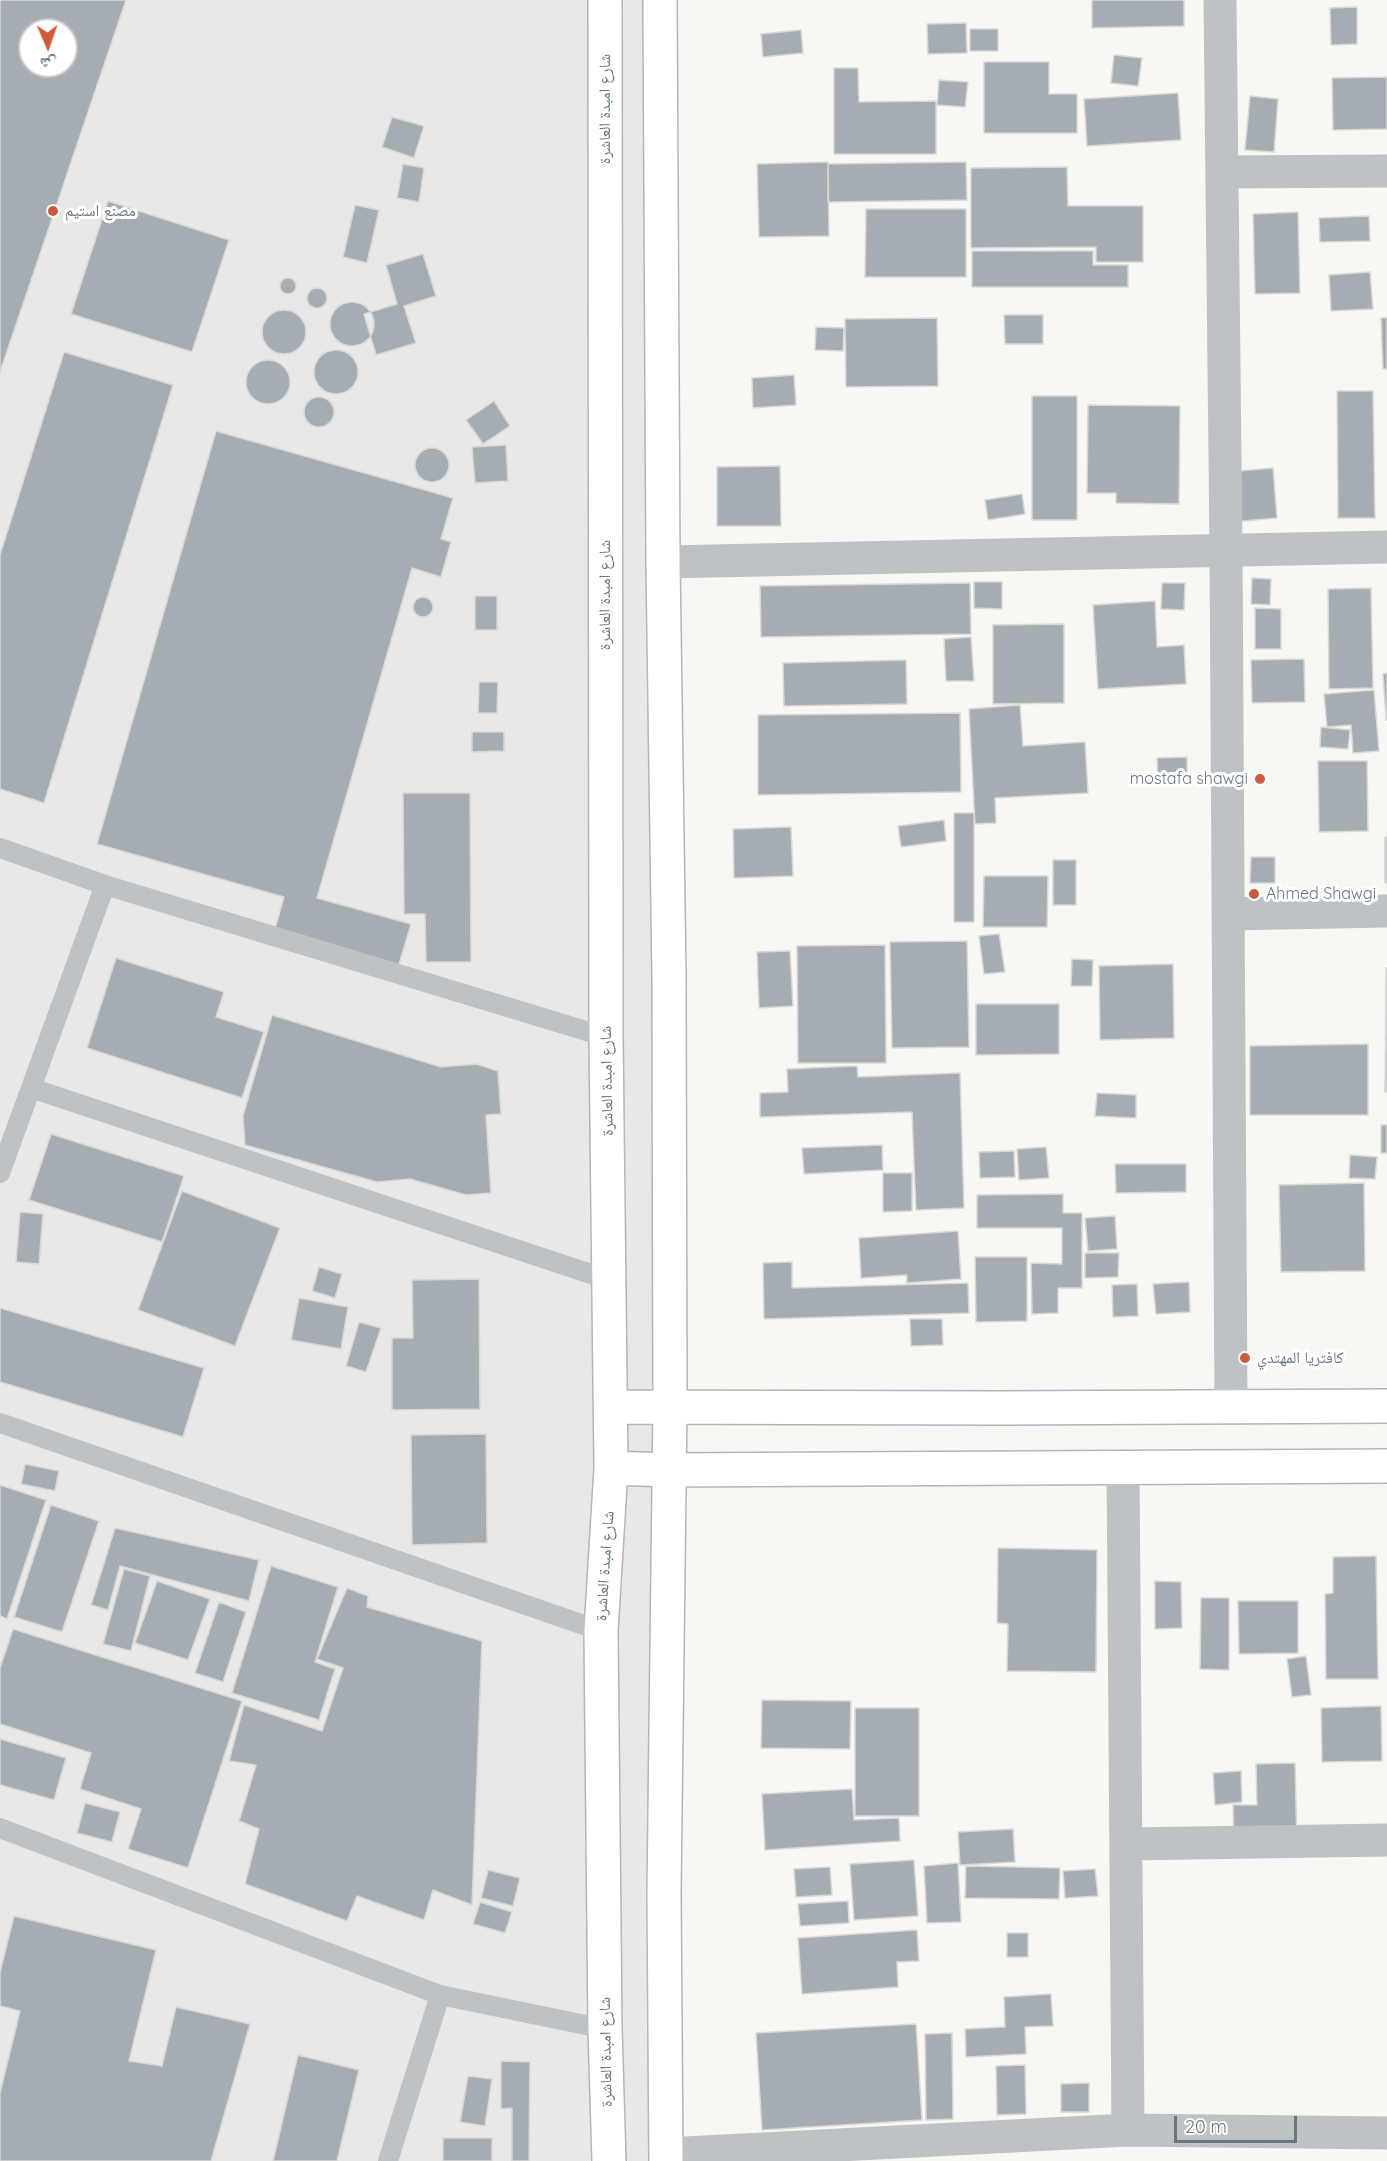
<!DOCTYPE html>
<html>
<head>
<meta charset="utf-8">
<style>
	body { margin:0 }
	#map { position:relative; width:1387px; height:2161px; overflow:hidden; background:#f7f7f4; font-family:Quicksand,"Noto Naskh Arabic",sans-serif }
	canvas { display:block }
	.north { position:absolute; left:18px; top:18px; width:60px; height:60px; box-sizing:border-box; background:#fff; border:2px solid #c3c9cd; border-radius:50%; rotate:178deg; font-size:16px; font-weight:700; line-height:24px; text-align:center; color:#697781 }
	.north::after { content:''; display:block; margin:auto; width:21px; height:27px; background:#ce5b3d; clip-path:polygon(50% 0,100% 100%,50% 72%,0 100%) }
	.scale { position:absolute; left:1174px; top:2116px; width:123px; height:27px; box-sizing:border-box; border:3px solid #697781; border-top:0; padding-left:8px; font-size:18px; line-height:21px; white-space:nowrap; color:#697781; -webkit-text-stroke:4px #fff; paint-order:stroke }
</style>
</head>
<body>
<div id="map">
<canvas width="1387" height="2161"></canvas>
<div class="north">ش</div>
<div class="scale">20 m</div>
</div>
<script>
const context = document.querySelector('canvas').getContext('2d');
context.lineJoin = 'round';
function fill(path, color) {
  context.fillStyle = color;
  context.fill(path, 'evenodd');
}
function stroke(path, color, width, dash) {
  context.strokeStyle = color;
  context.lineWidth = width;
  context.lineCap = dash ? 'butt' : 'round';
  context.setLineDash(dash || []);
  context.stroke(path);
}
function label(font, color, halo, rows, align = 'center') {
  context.font = font + ' Quicksand,"Noto Naskh Arabic",sans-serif';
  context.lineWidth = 6;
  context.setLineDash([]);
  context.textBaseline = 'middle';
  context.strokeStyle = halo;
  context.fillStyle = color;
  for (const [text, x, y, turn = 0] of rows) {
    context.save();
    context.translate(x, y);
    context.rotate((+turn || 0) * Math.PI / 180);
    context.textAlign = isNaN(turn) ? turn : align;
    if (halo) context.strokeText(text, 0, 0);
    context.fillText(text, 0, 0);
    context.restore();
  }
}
fill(new Path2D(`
	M 0,0 L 656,0 L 672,2161 L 0,2161 ZM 30,30 L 66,30 L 66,66 L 30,66 Z`), '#e7e8e7');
const building = new Path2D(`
	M 0,0 L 126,0 L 0,372 ZM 30,30 L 66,30 L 66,66 L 30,66 Z
	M 1092,0 L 1184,0 L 1184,26 L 1092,28 Z
	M 1357,7 L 1357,44 L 1331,45 L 1330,8 Z
	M 966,23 L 967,53 L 928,54 L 927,24 Z
	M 970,29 L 998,29 L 998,51 L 970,51 Z
	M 801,30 L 803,53 L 763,57 L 761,34 Z
	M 1114,55 L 1142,58 L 1138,86 L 1111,83 Z
	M 984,62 L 1049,62 L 1049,94 L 1077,94 L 1077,133 L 984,133 Z
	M 834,68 L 858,68 L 859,102 L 936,101 L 936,154 L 834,154 Z
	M 1387,77 L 1387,129 L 1333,130 L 1332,78 Z
	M 939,80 L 968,82 L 965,107 L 937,105 Z
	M 1178,93 L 1181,140 L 1087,146 L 1084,99 Z
	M 1250,96 L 1278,99 L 1274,152 L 1245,150 Z
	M 392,117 L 424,126 L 414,158 L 382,147 Z
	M 828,162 L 829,236 L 759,237 L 757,164 Z
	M 966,162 L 967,200 L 828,202 L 828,164 Z
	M 403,164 L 424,168 L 419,202 L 397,198 Z
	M 1067,167 L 1068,206 L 1143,206 L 1143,262 L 1096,262 L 1096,247 L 971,248 L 971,168 Z
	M 108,201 L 229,240 L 192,352 L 71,314 Z
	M 355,205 L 379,210 L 367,263 L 343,257 Z
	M 866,209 L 966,209 L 966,277 L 865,277 Z
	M 1298,212 L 1300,293 L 1255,294 L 1253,214 Z
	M 1369,216 L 1370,241 L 1320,242 L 1319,218 Z
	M 972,251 L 1093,251 L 1093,265 L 1128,265 L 1128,287 L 972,287 Z
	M 423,254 L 436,296 L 404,306 L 416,343 L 376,355 L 364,314 L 397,304 L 386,265 Z
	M 1370,272 L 1373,309 L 1331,311 L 1329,275 Z
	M280 286a8 8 0 1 1 16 0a8 8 0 1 1-16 0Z
	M307 298a10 10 0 1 1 20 0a10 10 0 1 1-20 0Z
	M330 324a22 22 0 1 1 44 0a22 22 0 1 1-44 0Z
	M262 332a22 22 0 1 1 44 0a22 22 0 1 1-44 0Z
	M 1004,315 L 1043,315 L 1043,344 L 1005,344 Z
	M 937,318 L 938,386 L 846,387 L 845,319 Z
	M 1381,318 L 1387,318 L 1387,369 L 1383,369 Z
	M 816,327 L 844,328 L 843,351 L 815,350 Z
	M314 372a22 22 0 1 1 44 0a22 22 0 1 1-44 0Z
	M 64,352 L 173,385 L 44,803 L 0,789 L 0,555 Z
	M246 382a22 22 0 1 1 44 0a22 22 0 1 1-44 0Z
	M 794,375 L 796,405 L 753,408 L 752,378 Z
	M 1337,391 L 1373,391 L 1375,518 L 1338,518 Z
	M 1032,396 L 1077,396 L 1077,520 L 1032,520 Z
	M304 412a15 15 0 1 1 30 0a15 15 0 1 1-30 0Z
	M 494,401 L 510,426 L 483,444 L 466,420 Z
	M 1088,405 L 1180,406 L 1179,504 L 1116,503 L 1116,493 L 1087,493 Z
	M 216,431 L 453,498 L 441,539 L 451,542 L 441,577 L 412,568 L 317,898 L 411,924 L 397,971 L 273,936 L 284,897 L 97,844 Z
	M 506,445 L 508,481 L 475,483 L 472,447 Z
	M415 465a17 17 0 1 1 34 0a17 17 0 1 1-34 0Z
	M 780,466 L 781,526 L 717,526 L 717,467 Z
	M 1273,468 L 1277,518 L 1232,522 L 1228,472 Z
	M 1022,494 L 1025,514 L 988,520 L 985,500 Z
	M 1252,578 L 1271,579 L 1270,605 L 1251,604 Z
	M 974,582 L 1002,582 L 1002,609 L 974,608 Z
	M 970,583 L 971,634 L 761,637 L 760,586 Z
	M 1162,583 L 1185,583 L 1184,610 L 1161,609 Z
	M 1371,588 L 1373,688 L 1329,689 L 1328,589 Z
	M 475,596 L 497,596 L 497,630 L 475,630 Z
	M413 607a10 10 0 1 1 20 0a10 10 0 1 1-20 0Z
	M 1155,601 L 1157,647 L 1184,645 L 1186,684 L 1098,689 L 1093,605 Z
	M 1255,608 L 1281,609 L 1281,649 L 1255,649 Z
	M 1064,624 L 1064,703 L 993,704 L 993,625 Z
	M 971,637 L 974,681 L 946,681 L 944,639 Z
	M 1304,659 L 1305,702 L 1252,703 L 1251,660 Z
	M 906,660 L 907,704 L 784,706 L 783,663 Z
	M 1387,673 L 1387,720 L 1386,720 L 1383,674 Z
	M 479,682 L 498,682 L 497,713 L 478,713 Z
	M 1374,690 L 1379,751 L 1353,753 L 1351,725 L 1327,727 L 1324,694 Z
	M 1020,705 L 1023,746 L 1085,742 L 1088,793 L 995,798 L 996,823 L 975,824 L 969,709 Z
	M 960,713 L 961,792 L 758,795 L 758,715 Z
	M 1321,727 L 1350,730 L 1348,749 L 1320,747 Z
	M 472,732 L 504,732 L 504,751 L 472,752 Z
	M 1187,757 L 1187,780 L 1158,780 L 1157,758 Z
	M 1318,761 L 1367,761 L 1368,831 L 1319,832 Z
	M 403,793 L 470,793 L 471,962 L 426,962 L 425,914 L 404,914 Z
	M 954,813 L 974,813 L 974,922 L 954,922 Z
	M 944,820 L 946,841 L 901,847 L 898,826 Z
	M 791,827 L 793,876 L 734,878 L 733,829 Z
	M 1385,837 L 1387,837 L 1387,883 L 1385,883 Z
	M 1251,857 L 1275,857 L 1275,883 L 1250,883 Z
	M 1053,860 L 1076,860 L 1076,905 L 1053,905 Z
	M 984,876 L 1048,876 L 1047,927 L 983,927 Z
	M 999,934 L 1005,972 L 984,974 L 979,936 Z
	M 967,941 L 969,1047 L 892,1048 L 890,942 Z
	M 885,945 L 886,1063 L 798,1063 L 797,946 Z
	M 790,951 L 793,1006 L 759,1008 L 757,952 Z
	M 116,958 L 224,992 L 216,1017 L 264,1032 L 242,1098 L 87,1048 Z
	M 1072,959 L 1093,960 L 1092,986 L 1071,986 Z
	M 1173,964 L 1174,1038 L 1100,1040 L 1099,966 Z
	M 1386,968 L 1387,968 L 1387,1092 L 1385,1092 Z
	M 976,1004 L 1059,1004 L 1059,1054 L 976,1055 Z
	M 272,1015 L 441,1067 L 476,1064 L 498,1071 L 501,1114 L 486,1115 L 491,1193 L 466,1195 L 410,1179 L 377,1182 L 245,1145 L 243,1116 Z
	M 1368,1044 L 1368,1115 L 1250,1115 L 1250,1046 Z
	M 857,1066 L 858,1077 L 960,1073 L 964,1208 L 916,1210 L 912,1112 L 760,1117 L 760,1093 L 788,1092 L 787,1069 Z
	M 1097,1093 L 1136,1095 L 1136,1118 L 1095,1116 Z
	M 1381,1125 L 1387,1125 L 1387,1153 L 1381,1153 Z
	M 51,1134 L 184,1176 L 162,1242 L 29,1200 Z
	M 882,1145 L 883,1170 L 804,1174 L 802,1148 Z
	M 1046,1147 L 1049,1178 L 1019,1180 L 1017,1149 Z
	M 1014,1151 L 1015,1177 L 980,1178 L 979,1152 Z
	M 1350,1155 L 1377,1157 L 1375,1179 L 1349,1178 Z
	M 1115,1164 L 1186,1164 L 1186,1192 L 1116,1193 Z
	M 883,1173 L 912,1173 L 912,1211 L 883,1212 Z
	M 1364,1183 L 1365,1271 L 1281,1272 L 1279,1185 Z
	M 182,1191 L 280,1228 L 235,1346 L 138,1310 Z
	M 1063,1194 L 1063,1213 L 1082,1213 L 1082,1288 L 1058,1288 L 1058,1313 L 1032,1314 L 1031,1263 L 1062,1264 L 1062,1228 L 977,1228 L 977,1195 Z
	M 20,1212 L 43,1214 L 39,1264 L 16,1262 Z
	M 1115,1216 L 1117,1249 L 1088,1251 L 1085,1218 Z
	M 958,1231 L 961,1279 L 907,1283 L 907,1275 L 861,1278 L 859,1238 Z
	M 1085,1253 L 1119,1253 L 1118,1277 L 1085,1278 Z
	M 975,1257 L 1027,1257 L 1027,1321 L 976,1322 Z
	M 792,1262 L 792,1288 L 968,1283 L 969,1313 L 764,1319 L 763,1263 Z
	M 319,1267 L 342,1274 L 335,1298 L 312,1291 Z
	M 479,1279 L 480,1409 L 392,1410 L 392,1338 L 413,1338 L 412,1280 Z
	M 1189,1282 L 1190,1312 L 1156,1314 L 1153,1284 Z
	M 1137,1284 L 1138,1316 L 1113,1317 L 1112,1285 Z
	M 299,1298 L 348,1307 L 341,1349 L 291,1340 Z
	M 0,1308 L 204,1368 L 183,1437 L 0,1382 Z
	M 910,1319 L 942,1319 L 943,1345 L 911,1346 Z
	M 359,1322 L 381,1328 L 366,1372 L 346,1366 Z
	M 486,1434 L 487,1543 L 412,1545 L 411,1435 Z
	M 25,1464 L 59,1471 L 55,1491 L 21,1484 Z
	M 0,1485 L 46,1500 L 7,1619 L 0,1616 Z
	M 51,1505 L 99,1521 L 62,1632 L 14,1617 Z
	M 115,1528 L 259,1560 L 249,1601 L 120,1566 L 108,1610 L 91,1605 Z
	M 998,1548 L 1097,1550 L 1096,1672 L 1007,1671 L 1008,1624 L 997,1623 Z
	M 1376,1556 L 1378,1679 L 1326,1679 L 1325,1594 L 1333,1593 L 1333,1557 Z
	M 271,1566 L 338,1587 L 315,1662 L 335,1669 L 319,1720 L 232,1693 Z
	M 124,1569 L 150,1576 L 131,1651 L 103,1644 Z
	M 157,1581 L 210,1599 L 188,1660 L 135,1643 Z
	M 1155,1581 L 1181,1582 L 1182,1628 L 1155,1629 Z
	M 347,1588 L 368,1596 L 367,1607 L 482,1641 L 472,1905 L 433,1890 L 424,1920 L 357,1896 L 347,1921 L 245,1884 L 259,1829 L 239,1821 L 256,1765 L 229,1761 L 244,1705 L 322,1731 L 343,1668 L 317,1659 Z
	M 1201,1598 L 1229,1598 L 1229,1670 L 1200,1669 Z
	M 1238,1601 L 1298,1601 L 1298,1653 L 1239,1654 Z
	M 219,1602 L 246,1612 L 223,1682 L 195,1673 Z
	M 13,1629 L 242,1701 L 188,1868 L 128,1849 L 141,1809 L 80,1789 L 91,1753 L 0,1724 L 0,1668 Z
	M 1306,1656 L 1311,1695 L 1292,1697 L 1287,1659 Z
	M 762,1700 L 851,1701 L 850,1749 L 761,1748 Z
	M 1381,1706 L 1382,1761 L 1322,1762 L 1321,1708 Z
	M 855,1708 L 919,1708 L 919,1816 L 855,1816 Z
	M 0,1739 L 66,1758 L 54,1800 L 0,1785 Z
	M 1295,1763 L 1297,1849 L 1234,1851 L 1233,1805 L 1257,1805 L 1256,1764 Z
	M 1241,1771 L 1242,1802 L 1215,1805 L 1213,1773 Z
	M 852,1789 L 854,1820 L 899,1818 L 900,1841 L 765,1850 L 762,1794 Z
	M 85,1803 L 120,1812 L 112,1842 L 77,1833 Z
	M 1013,1829 L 1015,1862 L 960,1865 L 958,1832 Z
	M 914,1860 L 918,1916 L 854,1920 L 850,1864 Z
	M 958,1863 L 961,1922 L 927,1923 L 924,1866 Z
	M 966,1866 L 1060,1868 L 1059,1899 L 965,1898 Z
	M 830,1867 L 832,1895 L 796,1897 L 794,1869 Z
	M 1095,1869 L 1098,1896 L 1065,1898 L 1063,1871 Z
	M 488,1870 L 520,1878 L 513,1906 L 481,1898 Z
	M 848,1901 L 849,1923 L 800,1926 L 798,1904 Z
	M 480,1902 L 512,1912 L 505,1933 L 473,1924 Z
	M 14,1916 L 156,1950 L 129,2061 L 162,2066 L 176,2007 L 250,2024 L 211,2161 L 0,2161 L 0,2093 L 20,2011 L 0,2006 L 0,1972 Z
	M 917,1930 L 919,1961 L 897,1962 L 898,1987 L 802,1994 L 798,1938 Z
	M 1007,1933 L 1028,1933 L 1028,1957 L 1007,1957 Z
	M 1051,1994 L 1053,2026 L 1025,2027 L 1026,2054 L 966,2057 L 965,2029 L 1005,2027 L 1004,1997 Z
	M 916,2024 L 922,2120 L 762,2130 L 756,2033 Z
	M 952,2033 L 953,2119 L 926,2120 L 925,2034 Z
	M 298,2055 L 359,2070 L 337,2161 L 273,2161 Z
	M 501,2061 L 530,2062 L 529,2161 L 512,2161 L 512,2108 L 501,2109 Z
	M 1025,2065 L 1026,2114 L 997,2115 L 996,2066 Z
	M 468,2076 L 492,2079 L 485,2126 L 460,2122 Z
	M 1089,2083 L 1089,2112 L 1061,2112 L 1061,2084 Z
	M 443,2138 L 492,2138 L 492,2161 L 443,2161 Z`);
fill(building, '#a6adb2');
stroke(building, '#d8d8d6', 1.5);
const secondary = new Path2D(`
	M 605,0 L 606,1037 L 611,1468 L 601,1631 L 605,2029 L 609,2161
	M 660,0 L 663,562 L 669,976 L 670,1406 L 664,1893 L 666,2161
	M 611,1407 L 1003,1408 L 1387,1406
	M 611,1468 L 669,1470 L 1387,1466`);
stroke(secondary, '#b1b6b9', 36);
stroke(new Path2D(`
	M 0,848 L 105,885 L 606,1037
	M 31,1088 L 609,1280
	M 0,1173 L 105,885
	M 0,1423 L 601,1631
	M 0,1828 L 440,1995 L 605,2029
	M 388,2161 L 440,1995`), '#bec2c5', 20);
stroke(new Path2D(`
	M 1220,0 L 1226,549 L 1231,1405
	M 1223,172 L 1387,171
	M 663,562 L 1387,547
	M 1228,914 L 1387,911
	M 1123,1469 L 1128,2130
	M 1127,1844 L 1387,1840
	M 666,2154 L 1128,2130 L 1387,2133`), '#bec2c5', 33);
stroke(secondary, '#fff', 33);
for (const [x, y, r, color] of [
	[53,211,6,"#ce5b3d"],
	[1260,779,6,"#ce5b3d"],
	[1254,894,6,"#ce5b3d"],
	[1245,1358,6,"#ce5b3d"]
]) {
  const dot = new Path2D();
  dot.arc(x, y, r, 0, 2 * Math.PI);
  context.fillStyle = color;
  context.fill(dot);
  stroke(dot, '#fff', 2);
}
label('16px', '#697781', '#fff', [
	["شارع امبدة العاشرة",605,109,-90],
	["شارع امبدة العاشرة",605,595,-90],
	["شارع امبدة العاشرة",607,1081,-91],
	["شارع امبدة العاشرة",605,1566,-86],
	["شارع امبدة العاشرة",606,2052,-91]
]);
label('16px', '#697781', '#fff', [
	["مصنع استيم",65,211],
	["mostafa shawgi",1248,779,"right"],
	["Ahmed Shawgi",1266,894],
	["كافتريا المهتدي",1257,1358]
], 'left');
</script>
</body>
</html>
